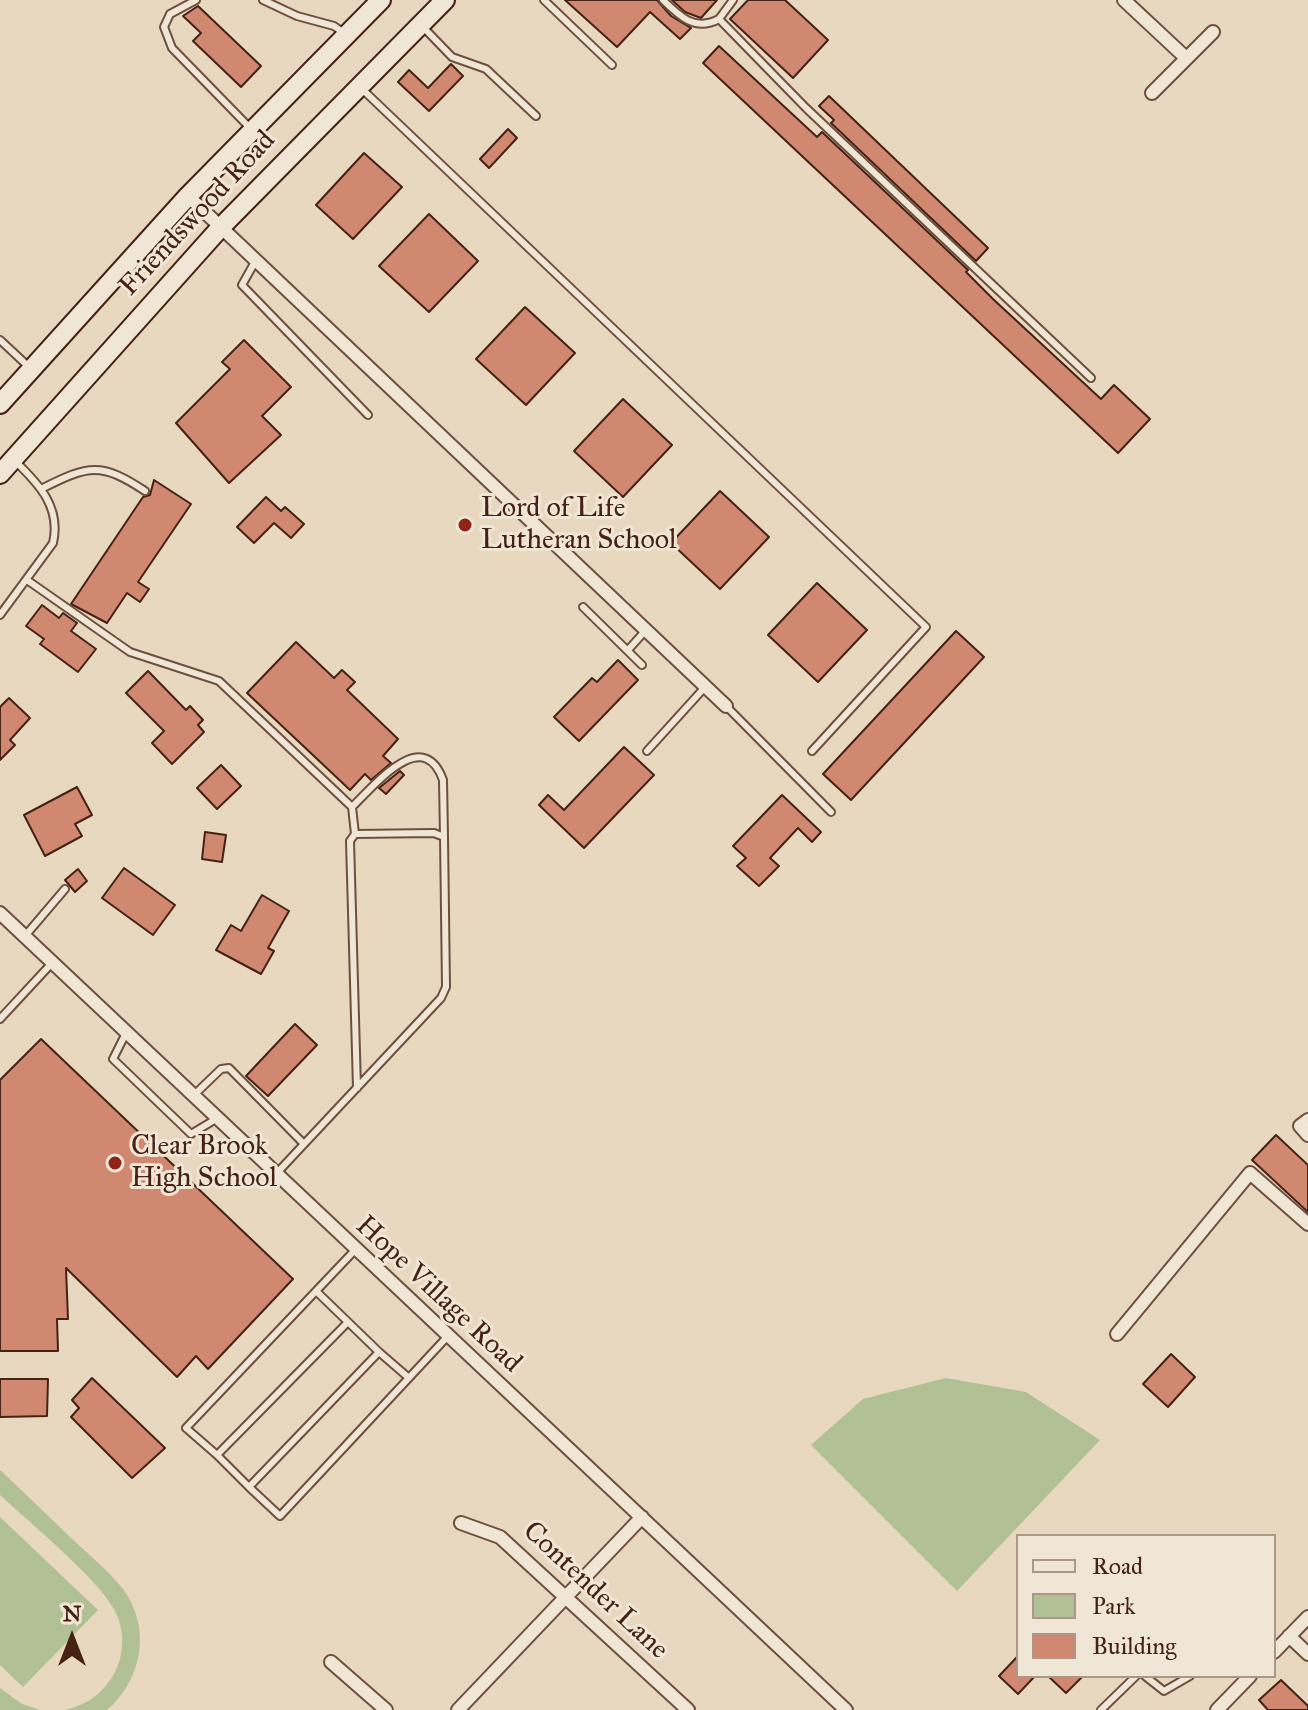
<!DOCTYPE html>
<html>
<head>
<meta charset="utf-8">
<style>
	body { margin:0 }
	#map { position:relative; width:1308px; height:1710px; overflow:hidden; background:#e8d8c0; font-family:"IM FELL Great Primer",serif }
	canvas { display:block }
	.legend { position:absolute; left:1016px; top:1534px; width:260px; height:144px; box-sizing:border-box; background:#f0e6d6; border:2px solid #ac9888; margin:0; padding:10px 14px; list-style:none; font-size:24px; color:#452214 }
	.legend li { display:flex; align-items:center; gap:16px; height:40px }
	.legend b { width:40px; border:2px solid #ac9888 }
	.north { position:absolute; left:32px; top:1598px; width:80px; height:80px; -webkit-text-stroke:6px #f0e6d6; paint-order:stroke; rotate:0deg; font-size:22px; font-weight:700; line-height:32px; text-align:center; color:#452214 }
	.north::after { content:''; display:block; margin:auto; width:28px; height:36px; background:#452214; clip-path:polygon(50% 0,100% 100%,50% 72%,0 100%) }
</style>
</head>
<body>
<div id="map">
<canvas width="1308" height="1710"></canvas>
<ul class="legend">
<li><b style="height:10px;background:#f0e6d6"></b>Road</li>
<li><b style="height:22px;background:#b2c096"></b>Park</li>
<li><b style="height:22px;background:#d08870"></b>Building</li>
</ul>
<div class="north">N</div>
</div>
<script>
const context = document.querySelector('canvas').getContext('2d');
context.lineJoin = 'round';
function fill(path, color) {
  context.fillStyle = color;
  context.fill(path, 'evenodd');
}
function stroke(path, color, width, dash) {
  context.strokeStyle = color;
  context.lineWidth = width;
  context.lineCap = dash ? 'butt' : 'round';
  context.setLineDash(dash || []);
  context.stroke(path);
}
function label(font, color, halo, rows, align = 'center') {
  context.font = font + ' "IM FELL Great Primer",serif';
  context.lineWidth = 6;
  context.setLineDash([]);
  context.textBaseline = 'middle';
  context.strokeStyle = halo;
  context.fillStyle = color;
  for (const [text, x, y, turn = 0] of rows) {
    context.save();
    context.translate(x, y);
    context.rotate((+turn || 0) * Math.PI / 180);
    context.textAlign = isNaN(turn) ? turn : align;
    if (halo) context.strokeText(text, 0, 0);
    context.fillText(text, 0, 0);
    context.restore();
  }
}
fill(new Path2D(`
	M 946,1378 L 1026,1392 L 1100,1440 L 957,1591 L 811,1445 L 863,1399 Z
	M 0,1470 C 24,1492 47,1515 71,1538 C 88,1554 108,1570 123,1589 C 152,1628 142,1680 107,1710 L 65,1710 C 86,1705 103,1694 114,1674 C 125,1654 125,1629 114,1609 C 97,1578 29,1522 0,1495 Z
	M 0,1517 L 98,1610 L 23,1687 L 0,1665 Z
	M 0,1688 L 22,1704 L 41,1710 L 0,1710 Z`), '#b2c096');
const building = new Path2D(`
	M 565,0 L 657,0 L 671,16 L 691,28 L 680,39 L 650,12 L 617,47 Z
	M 672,0 L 717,0 L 701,18 L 685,12 Z
	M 748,0 L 785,0 L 828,40 L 793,78 L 730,19 Z
	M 198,6 L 261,66 L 241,87 L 193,41 L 201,33 L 183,16 Z
	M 719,46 L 817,137 L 822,132 L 968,270 L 966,272 L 993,299 L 1101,399 L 1114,385 L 1150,419 L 1118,453 L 703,63 Z
	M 451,64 L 463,76 L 429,111 L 398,82 L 409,70 L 428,88 Z
	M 829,96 L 988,248 L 976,261 L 831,123 L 834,120 L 819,106 Z
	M 508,129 L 517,138 L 489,168 L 480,159 Z
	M 364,153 L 402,187 L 353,239 L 316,205 Z
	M 429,214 L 478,261 L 429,312 L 379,266 Z
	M 525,307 L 575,353 L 526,405 L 476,359 Z
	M 244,340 L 291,387 L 262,416 L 281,435 L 229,483 L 176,423 L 230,369 L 222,362 Z
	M 623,399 L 672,445 L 623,497 L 574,451 Z
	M 154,480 L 191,504 L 138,582 L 149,589 L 140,602 L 127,593 L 107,623 L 71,604 L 143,497 L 150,495 Z
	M 720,491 L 769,537 L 720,589 L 671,543 Z
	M 266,497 L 281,511 L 285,507 L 304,524 L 291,538 L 274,523 L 254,543 L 237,527 Z
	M 817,583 L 867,630 L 818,682 L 768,635 Z
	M 42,605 L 59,618 L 63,613 L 77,623 L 71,631 L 96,649 L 78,672 L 40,644 L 44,639 L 26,626 Z
	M 956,631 L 984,657 L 851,800 L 823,774 Z
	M 296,642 L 334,678 L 342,670 L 355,682 L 347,690 L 398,739 L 383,756 L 391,763 L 371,780 L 365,774 L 350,790 L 247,693 Z
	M 618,660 L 638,680 L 579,741 L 554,717 L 592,678 L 597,682 Z
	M 148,671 L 186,710 L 190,706 L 203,720 L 198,725 L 204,732 L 172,764 L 152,743 L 164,731 L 126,693 Z
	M 9,698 L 30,718 L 10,740 L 15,745 L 0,760 L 0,707 Z
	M 624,747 L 654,775 L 584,848 L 539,805 L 548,795 L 564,810 Z
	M 221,765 L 241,786 L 217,809 L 197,788 Z
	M 400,771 L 404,775 L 386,794 L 379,788 Z
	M 77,787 L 92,815 L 75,824 L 82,836 L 45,856 L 24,815 Z
	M 782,795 L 821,832 L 812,842 L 798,828 L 770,858 L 779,866 L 759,886 L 737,866 L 746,858 L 733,846 Z
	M 205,832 L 226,835 L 222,862 L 202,859 Z
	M 124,868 L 175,905 L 153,935 L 102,898 Z
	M 78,869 L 87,881 L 75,892 L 65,880 Z
	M 262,895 L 289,911 L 268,948 L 274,951 L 261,974 L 216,950 L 231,925 L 241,931 Z
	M 295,1024 L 317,1045 L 268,1096 L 246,1076 Z
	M 41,1039 L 293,1279 L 208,1369 L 196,1356 L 177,1377 L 66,1268 L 68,1319 L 57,1319 L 58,1351 L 0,1351 L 0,1080 Z
	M 1276,1135 L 1308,1165 L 1308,1212 L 1252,1160 Z
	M 1171,1354 L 1195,1377 L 1168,1407 L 1143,1384 Z
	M 92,1378 L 165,1448 L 132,1478 L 71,1417 L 79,1408 L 72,1400 Z
	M 0,1379 L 48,1379 L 47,1416 L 0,1417 Z
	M 1018,1656 L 1018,1676 L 1035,1676 L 1018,1694 L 999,1676 Z
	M 1048,1676 L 1083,1676 L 1066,1693 Z
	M 1281,1680 L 1308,1706 L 1308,1710 L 1268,1710 L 1259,1700 Z`);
fill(building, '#d08870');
stroke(building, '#452214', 2);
const service = new Path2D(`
	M 196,0 L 170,14 L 164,27 L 172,48 L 250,128
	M 263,0 L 297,16 L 334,26 L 344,33
	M 544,0 L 612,65
	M 663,0 C 679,16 695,32 719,19
	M 733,0 L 719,19 L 806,108 L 1091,378
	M 423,27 L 452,57 L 486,69 L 536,116
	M 362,89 L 926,627 L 812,751
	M 256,260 L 242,285 L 368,415
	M 0,340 L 29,367
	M 43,488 C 89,465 101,462 145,491
	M 27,580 L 130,652 L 219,681 L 352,807 L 355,834
	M 583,607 L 642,665
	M 0,615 L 53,543 C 61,508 40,485 16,462
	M 628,650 L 646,630
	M 727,707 L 831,812
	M 647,751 L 706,686
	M 352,807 C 373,787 423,724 443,780 L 444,837
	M 25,936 L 65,889
	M 0,1019 L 52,963
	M 126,1033 L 113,1059 L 191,1134 L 216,1119
	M 193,1096 L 221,1069 L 229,1068 L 304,1144
	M 275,1175 L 441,998 L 446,987 L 444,837 L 434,833 L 355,834 L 350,841 L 357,1088
	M 355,1250 L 186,1428 L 217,1455 L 348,1322 L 379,1352 L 249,1487 L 280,1516 L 448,1336
	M 316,1291 L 348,1322
	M 379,1352 L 409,1378
	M 217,1455 L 249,1487
	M 1145,1676 L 1164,1691 L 1190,1676
	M 1101,1710 L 1136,1676`);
const minor = new Path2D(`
	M 1124,0 L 1185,57
	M 1152,93 L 1213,32
	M 188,196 L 726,706
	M 0,913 L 846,1710
	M 1308,1120 L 1300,1126 L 1308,1135
	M 1117,1334 L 1250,1173 L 1308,1224
	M 461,1523 L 500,1537 L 688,1710
	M 1289,1636 L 1308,1654
	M 1274,1652 L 1308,1617
	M 331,1662 L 386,1710
	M 458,1710 L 642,1517
	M 1217,1710 L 1250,1676`);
const secondary = new Path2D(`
	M 0,404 L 188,196 L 381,0
	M 0,474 L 221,227 L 445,0`);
stroke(service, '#6e503f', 10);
stroke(minor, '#6e503f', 16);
stroke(secondary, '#452214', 22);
stroke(service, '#f0e6d6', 6);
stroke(minor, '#f0e6d6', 12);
stroke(secondary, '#f0e6d6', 18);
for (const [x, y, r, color] of [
	[465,525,8,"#8f2418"],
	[115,1163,8,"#8f2418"]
]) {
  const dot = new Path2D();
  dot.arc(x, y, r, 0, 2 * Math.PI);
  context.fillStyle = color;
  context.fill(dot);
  stroke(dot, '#f0e6d6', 3);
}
label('28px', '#452214', '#f0e6d6', [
	["Friendswood Road",198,214,-47],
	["Hope Village Road",438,1295,43],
	["Contender Lane",595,1591,43]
]);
label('28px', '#452214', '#f0e6d6', [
	["Lord of Life",481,509],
	["Lutheran School",481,541],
	["Clear Brook",131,1147],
	["High School",131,1179]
], 'left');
</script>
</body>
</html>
